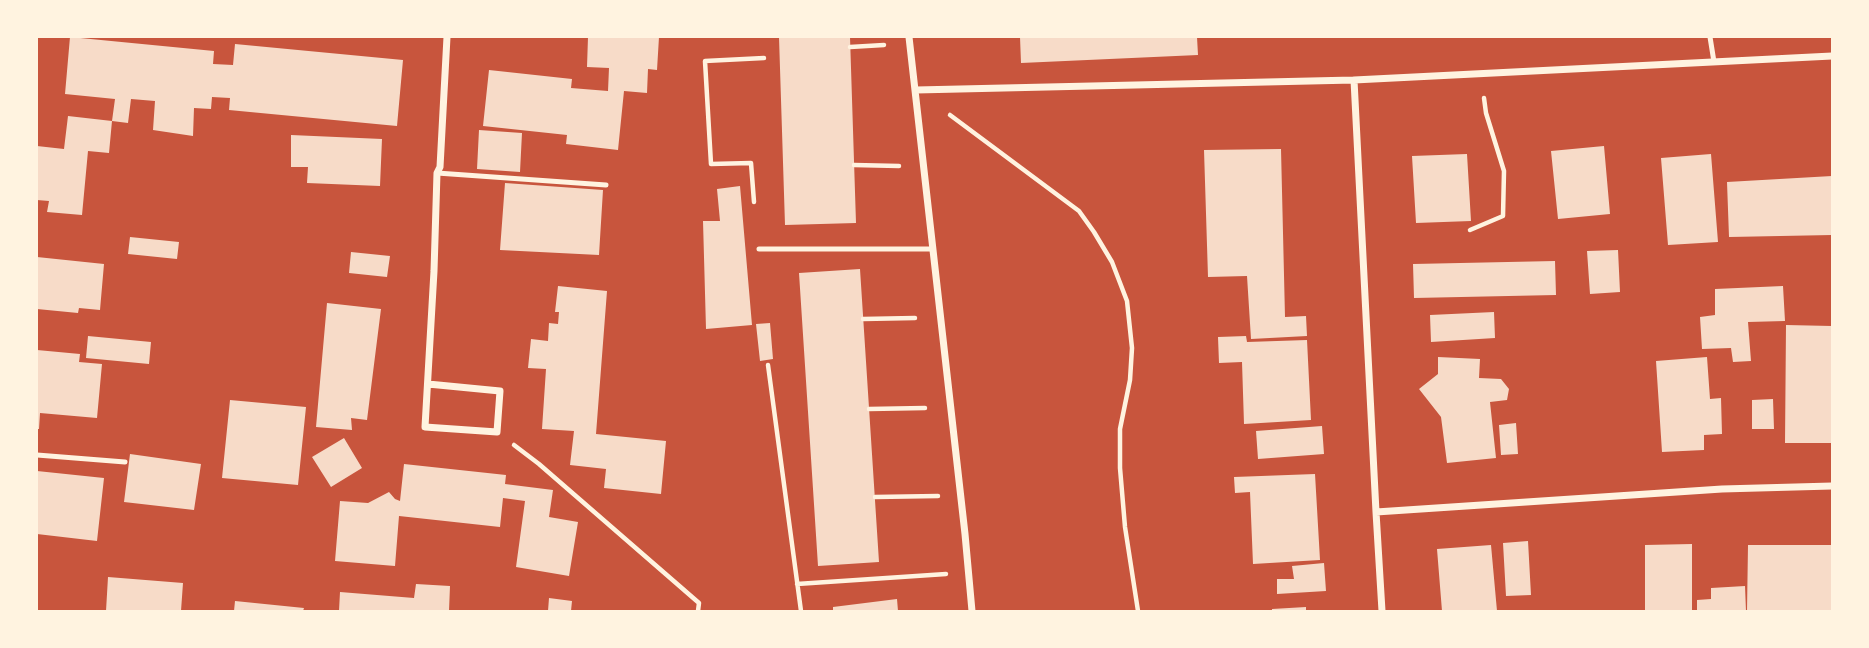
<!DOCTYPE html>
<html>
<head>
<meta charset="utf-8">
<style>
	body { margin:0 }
	#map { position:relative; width:1869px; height:648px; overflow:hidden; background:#c8553d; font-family:"Nunito Sans",sans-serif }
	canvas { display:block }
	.frame { position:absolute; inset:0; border:38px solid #fff3e0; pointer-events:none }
</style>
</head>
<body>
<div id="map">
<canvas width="1869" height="648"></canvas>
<div class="frame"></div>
</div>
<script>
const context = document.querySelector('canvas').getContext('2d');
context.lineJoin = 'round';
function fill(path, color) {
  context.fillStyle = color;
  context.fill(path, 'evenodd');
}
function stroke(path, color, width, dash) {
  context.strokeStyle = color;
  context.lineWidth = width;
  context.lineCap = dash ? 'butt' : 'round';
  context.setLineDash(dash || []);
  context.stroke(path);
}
fill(new Path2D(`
	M 70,37 L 214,51 L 213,64 L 233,65 L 235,44 L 403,60 L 397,126 L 229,110 L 230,98 L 212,97 L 211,109 L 194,108 L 193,136 L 153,130 L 155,101 L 131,99 L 128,123 L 112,121 L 109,153 L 88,151 L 82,215 L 47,212 L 49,201 L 37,200 L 37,146 L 64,149 L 68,116 L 112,121 L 115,99 L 65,94 Z
	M 588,37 L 659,37 L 657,70 L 648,69 L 647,93 L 624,91 L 618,150 L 566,144 L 567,135 L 483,126 L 489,70 L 572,79 L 571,88 L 608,91 L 609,68 L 587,67 Z
	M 779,37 L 850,37 L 856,223 L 785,225 Z
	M 1020,37 L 1197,37 L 1198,55 L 1021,63 Z
	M 479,130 L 522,133 L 520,172 L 477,169 Z
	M 291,135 L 382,139 L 380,186 L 307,183 L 308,167 L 291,167 Z
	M 1604,146 L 1610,214 L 1558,219 L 1551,151 Z
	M 1281,149 L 1285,317 L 1306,316 L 1307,336 L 1251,339 L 1247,276 L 1208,277 L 1204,150 Z
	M 1467,154 L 1471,221 L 1416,223 L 1412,156 Z
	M 1711,154 L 1718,242 L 1668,245 L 1661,158 Z
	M 1832,176 L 1832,235 L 1729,237 L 1727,182 Z
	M 505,183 L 603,190 L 599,255 L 500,250 Z
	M 740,186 L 752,325 L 706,329 L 703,221 L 720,221 L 717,189 Z
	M 130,237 L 179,242 L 177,259 L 128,254 Z
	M 1618,250 L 1620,292 L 1590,294 L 1587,251 Z
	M 351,252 L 390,256 L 387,277 L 349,273 Z
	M 37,257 L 104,264 L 100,310 L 79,308 L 78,313 L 37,309 Z
	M 1555,261 L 1556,295 L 1414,298 L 1413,264 Z
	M 860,269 L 879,562 L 818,566 L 799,273 Z
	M 558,286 L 607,291 L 596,434 L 666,441 L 661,494 L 604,488 L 606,469 L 570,465 L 574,431 L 542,429 L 546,369 L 528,368 L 531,339 L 548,341 L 549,323 L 558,324 L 559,312 L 555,312 Z
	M 1783,286 L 1785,321 L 1748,322 L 1751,361 L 1733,362 L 1731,348 L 1702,349 L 1700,317 L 1715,315 L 1715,289 Z
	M 327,303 L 381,309 L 367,420 L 351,418 L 352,430 L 316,427 Z
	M 1494,312 L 1495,338 L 1431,342 L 1430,315 Z
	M 770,323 L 773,359 L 760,361 L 756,324 Z
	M 1786,325 L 1832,326 L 1832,443 L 1785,443 Z
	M 88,336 L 151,342 L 149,364 L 86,358 Z
	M 1246,336 L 1247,342 L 1307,340 L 1311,420 L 1244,424 L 1242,362 L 1219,363 L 1218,337 Z
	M 37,350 L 80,354 L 79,362 L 102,364 L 97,418 L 40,413 L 39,429 L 37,429 Z
	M 1438,357 L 1480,359 L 1479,378 L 1501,379 L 1509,389 L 1507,400 L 1490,402 L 1496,458 L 1447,463 L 1441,417 L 1419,389 L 1438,374 Z
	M 1707,357 L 1710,399 L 1721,398 L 1722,434 L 1704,435 L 1704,450 L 1662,452 L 1656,361 Z
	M 1773,399 L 1774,429 L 1752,429 L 1752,400 Z
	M 230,400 L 306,407 L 298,485 L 222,478 Z
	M 1516,423 L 1518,454 L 1501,455 L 1499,425 Z
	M 1322,426 L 1324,454 L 1258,459 L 1256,431 Z
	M 344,438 L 362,468 L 331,487 L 312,457 Z
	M 130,454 L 201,464 L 194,510 L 124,502 Z
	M 404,464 L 506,475 L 505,484 L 553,490 L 549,517 L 578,522 L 569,576 L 516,567 L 525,501 L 503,498 L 500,527 L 399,516 L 395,566 L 335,561 L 340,501 L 368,503 L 389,492 L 395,499 L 400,501 Z
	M 37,471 L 104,478 L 97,541 L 37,534 Z
	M 1315,474 L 1320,560 L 1253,564 L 1250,492 L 1235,493 L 1234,477 Z
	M 1528,541 L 1531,595 L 1506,596 L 1503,543 Z
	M 1692,544 L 1692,611 L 1645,611 L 1645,545 Z
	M 1491,545 L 1497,611 L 1442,611 L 1437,549 Z
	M 1748,545 L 1832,545 L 1832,611 L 1747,611 Z
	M 1324,563 L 1326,591 L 1277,594 L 1277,579 L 1294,579 L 1292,566 Z
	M 108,577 L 183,583 L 181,611 L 106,611 Z
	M 416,584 L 450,586 L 449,611 L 339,611 L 340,592 L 414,598 Z
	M 1745,586 L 1746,611 L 1697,611 L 1697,600 L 1711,599 L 1711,588 Z
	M 549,598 L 572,601 L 571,611 L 548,611 Z
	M 897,599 L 898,611 L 833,611 L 833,607 Z
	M 235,601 L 304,608 L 303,611 L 234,611 Z
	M 1306,607 L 1306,611 L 1272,611 L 1272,609 Z`), '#f7dbc8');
stroke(new Path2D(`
	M 850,47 L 884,45
	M 950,115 L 1079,211 L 1094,232 L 1112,262 L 1127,301 L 1132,348 L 1130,380 L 1120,429 L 1120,468 L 1125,527 L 1138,611
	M 854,165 L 899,166
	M 754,202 L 751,163 L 711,164 L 705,61 L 764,58
	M 1470,230 L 1503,216 L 1504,171 L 1486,113 L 1484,98
	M 863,319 L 915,318
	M 768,365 L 801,611
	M 869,409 L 925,408
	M 514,445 L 539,464 L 699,603 L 698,611
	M 875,497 L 938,496
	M 797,584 L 946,574`), '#fff3e0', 4.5);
stroke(new Path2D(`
	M 1710,37 L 1714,62
	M 437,173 L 606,185
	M 759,249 L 933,249
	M 37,455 L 125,462`), '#fff3e0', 5);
stroke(new Path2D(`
	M 909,37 L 965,534 L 972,611
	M 1354,80 L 1376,512 L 1382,611
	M 916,90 L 1354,80 L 1832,56
	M 428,384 L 500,391 L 497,432 L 425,427 L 434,271 L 437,173 L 440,167 L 447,37
	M 1376,512 L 1722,489 L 1832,486`), '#fff3e0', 7);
</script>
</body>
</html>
